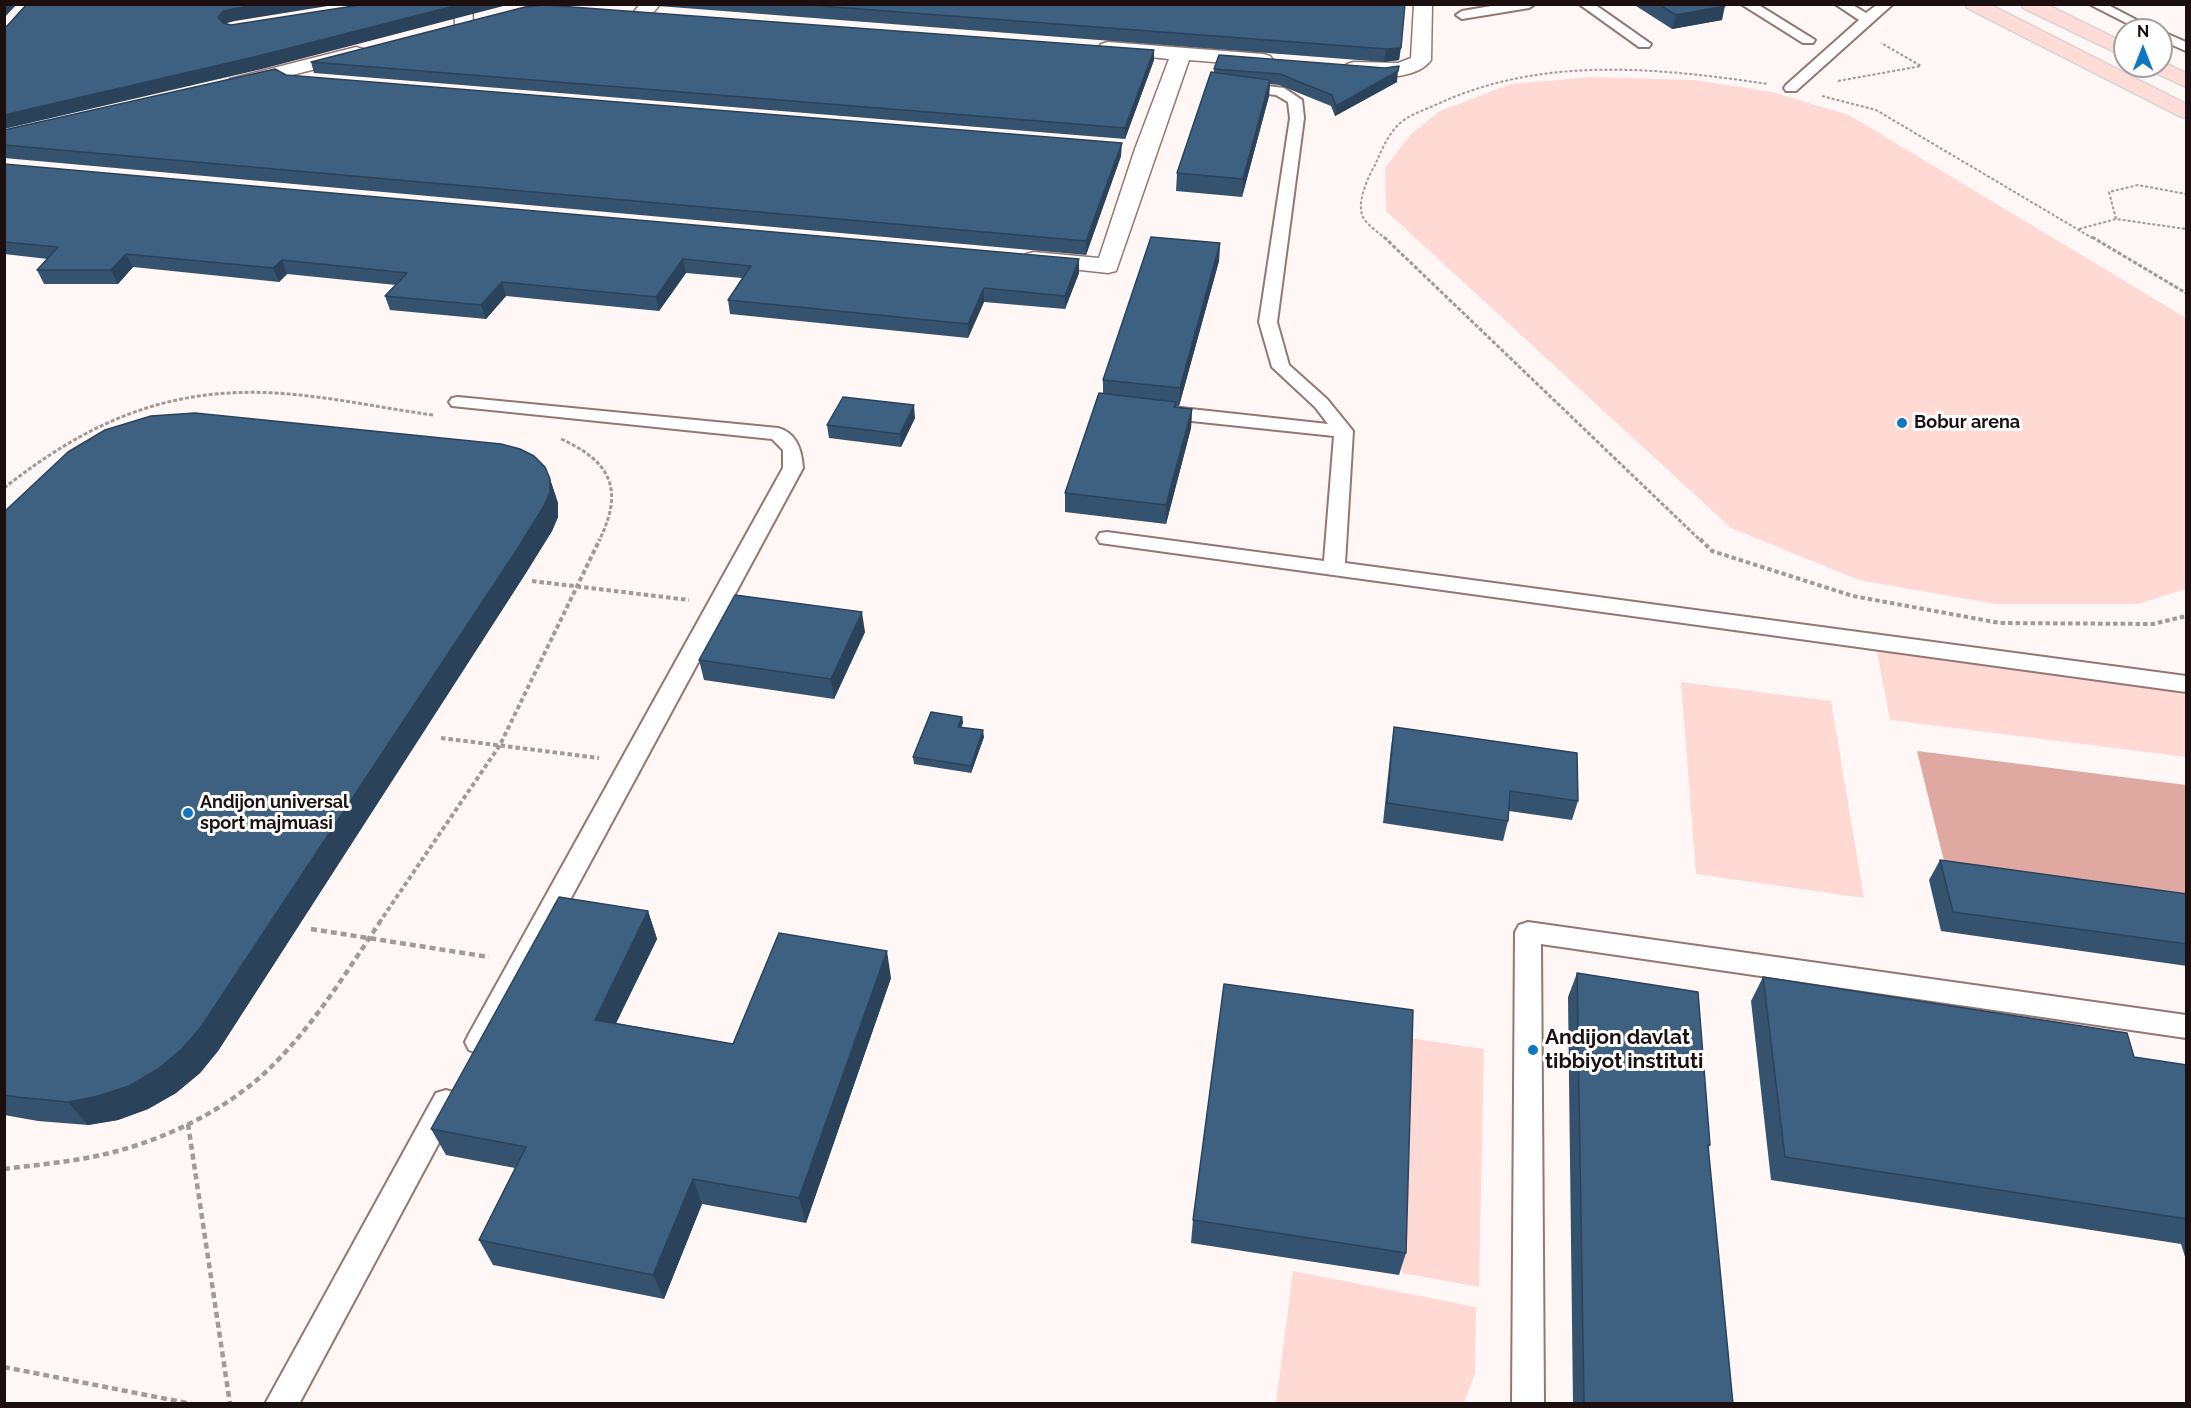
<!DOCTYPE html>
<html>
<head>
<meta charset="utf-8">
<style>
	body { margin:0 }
	#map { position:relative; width:2191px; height:1408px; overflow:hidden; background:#fef7f6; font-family:Raleway,sans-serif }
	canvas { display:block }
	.frame { position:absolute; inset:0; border:6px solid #1b100f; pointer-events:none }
	.north { position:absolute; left:2113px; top:18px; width:60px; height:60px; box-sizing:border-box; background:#fff; border:2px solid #a49f9f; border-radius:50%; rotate:0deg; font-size:16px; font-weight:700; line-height:24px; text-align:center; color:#1b100f }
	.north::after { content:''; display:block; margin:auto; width:21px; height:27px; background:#0f76c1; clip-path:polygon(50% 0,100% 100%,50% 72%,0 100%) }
</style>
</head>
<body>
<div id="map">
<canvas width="2191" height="1408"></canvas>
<div class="frame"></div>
<div class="north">N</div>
</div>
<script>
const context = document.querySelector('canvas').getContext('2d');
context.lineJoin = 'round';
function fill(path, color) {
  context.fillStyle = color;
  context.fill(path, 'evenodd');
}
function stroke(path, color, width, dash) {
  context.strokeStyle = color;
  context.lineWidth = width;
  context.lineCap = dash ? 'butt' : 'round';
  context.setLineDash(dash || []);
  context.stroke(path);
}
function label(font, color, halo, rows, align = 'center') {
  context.font = font + ' Raleway,sans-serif';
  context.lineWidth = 6;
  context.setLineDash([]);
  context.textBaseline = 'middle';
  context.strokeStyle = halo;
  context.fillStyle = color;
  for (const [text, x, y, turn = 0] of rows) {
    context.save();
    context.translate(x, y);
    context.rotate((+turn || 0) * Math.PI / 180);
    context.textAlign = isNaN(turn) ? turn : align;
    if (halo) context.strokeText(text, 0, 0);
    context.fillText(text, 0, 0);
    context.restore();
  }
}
fill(new Path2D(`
	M 1592,77 L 1694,80 L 1772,92 L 1849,115 L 2186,318 L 2186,589 L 2138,604 L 1995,604 L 1859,580 L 1731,528 L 1386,211 L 1385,168 L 1410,135 L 1440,111 L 1511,84 Z
	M 1876,647 L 2164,687 L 2186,696 L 2186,757 L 1890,720 Z
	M 1681,682 L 1831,701 L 1864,898 L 1696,874 Z
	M 1410,1038 L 1484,1049 L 1479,1287 L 1402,1273 Z
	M 1293,1271 L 1476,1307 L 1475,1373 L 1464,1403 L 1276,1403 Z`), '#ffd9d3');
fill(new Path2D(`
	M 1917,751 L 2186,785 L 2186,897 L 1945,865 Z`), '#dfa8a0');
const service = new Path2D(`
	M 1503,4 L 1535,4 L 1529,8 L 1462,19 L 1456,15 L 1462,11 Z
	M 1579,4 L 1594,4 L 1651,44 L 1649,47 L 1639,47 Z
	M 1741,4 L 1757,4 L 1815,40 L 1813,43 L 1803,43 Z
	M 1835,4 L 1851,4 L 1866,13 L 1878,4 L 1893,4 L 1796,91 L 1786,91 L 1784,88 L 1786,85 L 1859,20 Z
	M 2089,4 L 2106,4 L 2156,30 L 2140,30 Z
	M 2161,31 L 2186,42 L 2186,51 L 2161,40 Z
	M 1240,83 L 1284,88 L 1302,100 L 1304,118 L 1277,322 L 1289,365 L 1327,399 L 1353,431 L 1345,563 L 2186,676 L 2186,692 L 1100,543 L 1097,538 L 1100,533 L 1107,532 L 1324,561 L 1334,436 L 1163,418 L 1157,416 L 1154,412 L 1157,408 L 1163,406 L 1328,424 L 1315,407 L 1272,367 L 1259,322 L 1290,118 L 1288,102 L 1276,95 L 1235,90 L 1233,87 L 1235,84 Z
	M 458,397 L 778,428 C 797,433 802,451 803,468 L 489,1050 L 479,1054 L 469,1050 L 465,1042 L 469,1034 L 783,468 L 783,450 L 772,439 L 452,406 L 449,402 L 452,398 Z
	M 1528,922 L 2186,1015 L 2186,1038 L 1541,944 L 1544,1404 L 1512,1404 L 1515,932 L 1519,925 Z
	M 446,1090 L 456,1093 L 460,1102 L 456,1111 L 299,1404 L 265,1404 L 436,1093 Z`);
const minor = new Path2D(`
	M 454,4 L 472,4 L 473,25 L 471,29 L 457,29 L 455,25 Z
	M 640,4 L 660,4 C 653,14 647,20 635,17 L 633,13 Z
	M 1414,4 L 1432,4 L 1431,60 C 1415,82 1370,78 1347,72 L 1344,68 L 1347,64 L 1354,62 L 1398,63 L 1411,58 Z
	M 1108,42 L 1263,54 L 1270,56 L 1273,60 L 1270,64 L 1263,66 L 1189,60 L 1116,271 L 1108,273 L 1026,264 L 1022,259 L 1026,254 L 1034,252 L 1099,258 L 1135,149 L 1169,59 L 1101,52 L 1098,48 L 1101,44 Z
	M 356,47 L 363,49 L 366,53 L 363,57 L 237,89 L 230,87 L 227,83 L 230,79 Z`);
const primary = new Path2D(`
	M 1965,4 L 1989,4 L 2186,104 L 2186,118 L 2179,116 L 1967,8 Z
	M 2021,4 L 2046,4 L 2125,43 L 2125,57 L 2023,8 Z
	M 2161,61 L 2186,73 L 2186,87 L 2149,70 L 2146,66 L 2161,66 Z`);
stroke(service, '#957772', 4);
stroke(minor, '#957772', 3);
stroke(primary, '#d6d4d4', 3);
stroke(new Path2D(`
	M 1838,81 L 1921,66 L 1881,43
	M 1822,96 L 1876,110 L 2094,239
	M 2116,219 L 2109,192 L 2138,185 L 2186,194
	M 2079,229 L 2116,219 L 2186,229
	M 1386,239 C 1379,233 1367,225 1363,217 C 1356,203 1368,177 1375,165 C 1381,152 1387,136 1398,125 C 1409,114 1428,109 1442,102 C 1545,56 1659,68 1768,84`), '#a29998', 2, [3, 2]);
stroke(new Path2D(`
	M 1384,237 L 1701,541
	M 2092,237 L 2186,293
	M 561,439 C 612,462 624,490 599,541
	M 4,488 C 88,422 167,387 275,393 C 328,396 381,408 433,415`), '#a29998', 3, [4, 2]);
stroke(new Path2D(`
	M 1700,539 L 1712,551 L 1853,596 L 2000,623 L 2153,624 L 2186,616
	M 532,581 L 689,600
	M 441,738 L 599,758
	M 379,923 L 500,745 L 600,539`), '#a29998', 4, [4.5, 3]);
stroke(new Path2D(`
	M 311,929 L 489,957
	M 188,1124 L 230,1404
	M 4,1169 C 43,1164 83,1161 121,1150 C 175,1135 234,1105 274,1064 C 316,1022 347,971 380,922
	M 4,1367 L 192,1404`), '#a29998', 4.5, [6, 4]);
fill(service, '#fff');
fill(minor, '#fff');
fill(primary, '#ffdcd7');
fill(new Path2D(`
	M 632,4 L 1405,4 L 1399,60 L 1384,62 Z
	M 1633,4 L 1723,4 L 1722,20 L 1672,29 Z
	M 1154,50 L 1154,60 L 1125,139 L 314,73 L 311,62 Z
	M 1214,69 L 1397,82 L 1335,116 L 1331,106 L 1279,85 L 1270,84 L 1269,96 L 1242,197 L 1176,191 L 1177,173 L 1214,72 Z
	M 286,75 L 1121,156 L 1086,255 L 4,158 L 4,130 Z
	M 4,164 L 1079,273 L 1065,309 L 984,302 L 968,338 L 730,314 L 728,300 L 742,278 L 686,273 L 659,311 L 506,296 L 486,319 L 390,310 L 385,296 L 396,285 L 287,274 L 279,282 L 133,267 L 118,284 L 44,284 L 37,270 L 48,259 L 4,254 Z
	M 1220,243 L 1219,261 L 1179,406 L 1176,406 L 1176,407 L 1192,409 L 1191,428 L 1166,524 L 1065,512 L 1065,493 L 1103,394 L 1103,380 Z
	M 915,418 L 901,447 L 829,438 L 827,425 Z
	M 550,479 L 558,503 L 558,517 L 552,531 L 524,576 L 218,1051 L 200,1073 L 176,1093 L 148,1109 L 118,1120 L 88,1125 L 38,1121 L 4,1115 L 4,512 Z
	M 865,632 L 834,699 L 704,680 L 699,660 Z
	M 962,717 L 963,723 L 961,727 L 984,737 L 971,773 L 914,764 L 913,757 Z
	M 1394,727 L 1578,801 L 1572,820 L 1509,811 L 1508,821 L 1503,841 L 1383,823 L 1391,747 Z
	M 1940,860 L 2187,894 L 2187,966 L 1941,931 L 1929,880 Z
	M 648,911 L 657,939 L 616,1023 L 733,1044 L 891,978 L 806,1223 L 702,1204 L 664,1299 L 493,1265 L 479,1240 L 515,1168 L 446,1155 L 431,1129 Z
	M 1577,973 L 1710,1145 L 1708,1149 L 1733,1404 L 1573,1404 L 1568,997 Z
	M 1763,977 L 2134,1057 L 2187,1065 L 2187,1263 L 2181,1244 L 1771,1180 L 1751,1001 Z
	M 1193,1220 L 1406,1253 L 1399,1275 L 1191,1243 Z`), '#35536f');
fill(new Path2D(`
	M 4,4 L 17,4 L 4,18 Z
	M 258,4 L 340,4 L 235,21 L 227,23 L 223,29 L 218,17 L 223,11 Z
	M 462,4 L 511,4 L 262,69 L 4,129 L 4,115 Z
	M 1725,6 L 1722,20 L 1672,29 L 1676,15 Z
	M 1401,48 L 1399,60 L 1384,62 L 1386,49 Z
	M 1154,50 L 1154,60 L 1125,139 L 1125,128 Z
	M 1398,71 L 1397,82 L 1335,116 L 1336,106 Z
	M 1270,80 L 1269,96 L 1242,197 L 1243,179 Z
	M 1122,143 L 1121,156 L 1086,255 L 1086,241 Z
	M 1220,243 L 1219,261 L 1179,406 L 1180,388 Z
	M 126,254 L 133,267 L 118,284 L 111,270 Z
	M 683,259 L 686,273 L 659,311 L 656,297 Z
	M 1079,259 L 1079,273 L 1065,309 L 1065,296 Z
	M 282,260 L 287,274 L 279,282 L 273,268 Z
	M 502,282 L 506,296 L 486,319 L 481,305 Z
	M 984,288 L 984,302 L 968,338 L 968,324 Z
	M 914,405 L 915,418 L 901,447 L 900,434 Z
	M 1192,409 L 1191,428 L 1166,524 L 1166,505 Z
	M 550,479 L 558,503 L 558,517 L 552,531 L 524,576 L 218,1051 L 200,1073 L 176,1093 L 148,1109 L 118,1120 L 88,1125 L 68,1102 Z
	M 862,612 L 865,632 L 834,699 L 831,679 Z
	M 962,717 L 963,723 L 959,733 L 958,727 Z
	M 983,730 L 984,737 L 971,773 L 971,766 Z
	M 648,911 L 657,939 L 605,1046 L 595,1020 Z
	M 887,951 L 891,978 L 806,1223 L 799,1198 Z
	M 693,1179 L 702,1204 L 664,1299 L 653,1275 Z`), '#2b435a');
const building = new Path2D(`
	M 27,4 L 258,4 L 223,11 L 218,17 L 223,23 L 231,25 L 366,4 L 462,4 L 258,56 L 4,115 L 4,27 L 7,26 Z
	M 794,4 L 1405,4 L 1401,48 L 1386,49 Z
	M 1658,4 L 1723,4 L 1725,6 L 1676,15 Z
	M 545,5 L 1154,50 L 1125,128 L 311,62 L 525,7 Z
	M 1219,55 L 1385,68 L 1399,66 L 1398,71 L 1336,106 L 1332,95 L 1280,74 L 1214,69 Z
	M 275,69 L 286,75 L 1122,143 L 1086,241 L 4,145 L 4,130 Z
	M 1211,72 L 1270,80 L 1243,179 L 1177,173 Z
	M 4,164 L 1079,259 L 1065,296 L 984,288 L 968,324 L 728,300 L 751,266 L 683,259 L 656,297 L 502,282 L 481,305 L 385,296 L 407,273 L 282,260 L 273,268 L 126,254 L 111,270 L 37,270 L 58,247 L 4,242 Z
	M 1151,237 L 1220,243 L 1180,388 L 1103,380 Z
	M 1099,393 L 1176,402 L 1174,407 L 1192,409 L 1166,505 L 1065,493 Z
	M 843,397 L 914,405 L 900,434 L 827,425 Z
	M 195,413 L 501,444 L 520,449 L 534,456 L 545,467 L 550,479 L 550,492 L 544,506 L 516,551 L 201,1027 L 182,1049 L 158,1069 L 129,1086 L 98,1096 L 68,1102 L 16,1097 L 4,1095 L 4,512 L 68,452 L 105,430 L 151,416 Z
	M 735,595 L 862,612 L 831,679 L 699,660 Z
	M 931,712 L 962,717 L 958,727 L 983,730 L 971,766 L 913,757 Z
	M 1394,727 L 1577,753 L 1578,801 L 1510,791 L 1508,821 L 1387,803 Z
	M 1940,860 L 2187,894 L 2187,944 L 1953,912 Z
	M 559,897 L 648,911 L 595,1020 L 733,1044 L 779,933 L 887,951 L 799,1198 L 693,1179 L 653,1275 L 479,1240 L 526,1147 L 431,1129 Z
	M 1577,973 L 1698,992 L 1710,1145 L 1708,1145 L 1733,1404 L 1584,1404 Z
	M 1763,977 L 2127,1033 L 2134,1057 L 2187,1065 L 2187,1219 L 1785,1157 Z
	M 1224,984 L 1413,1010 L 1406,1253 L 1193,1220 Z`);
fill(building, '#3e6081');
stroke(building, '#2b435a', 1.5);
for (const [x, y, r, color] of [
	[1902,423,6,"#0f76c1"],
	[188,813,6,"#0f76c1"],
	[1533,1050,6,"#0f76c1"]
]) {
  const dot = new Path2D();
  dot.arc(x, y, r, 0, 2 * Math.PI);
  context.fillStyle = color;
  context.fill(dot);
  stroke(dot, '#fff', 2);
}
label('bold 18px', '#1b100f', '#fff', [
	["Bobur arena",1914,423],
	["Andijon universal",200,803],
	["sport majmuasi",200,824]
], 'left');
label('bold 21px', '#1b100f', '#fff', [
	["Andijon davlat",1545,1038],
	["tibbiyot instituti",1545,1062]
], 'left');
</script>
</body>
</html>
